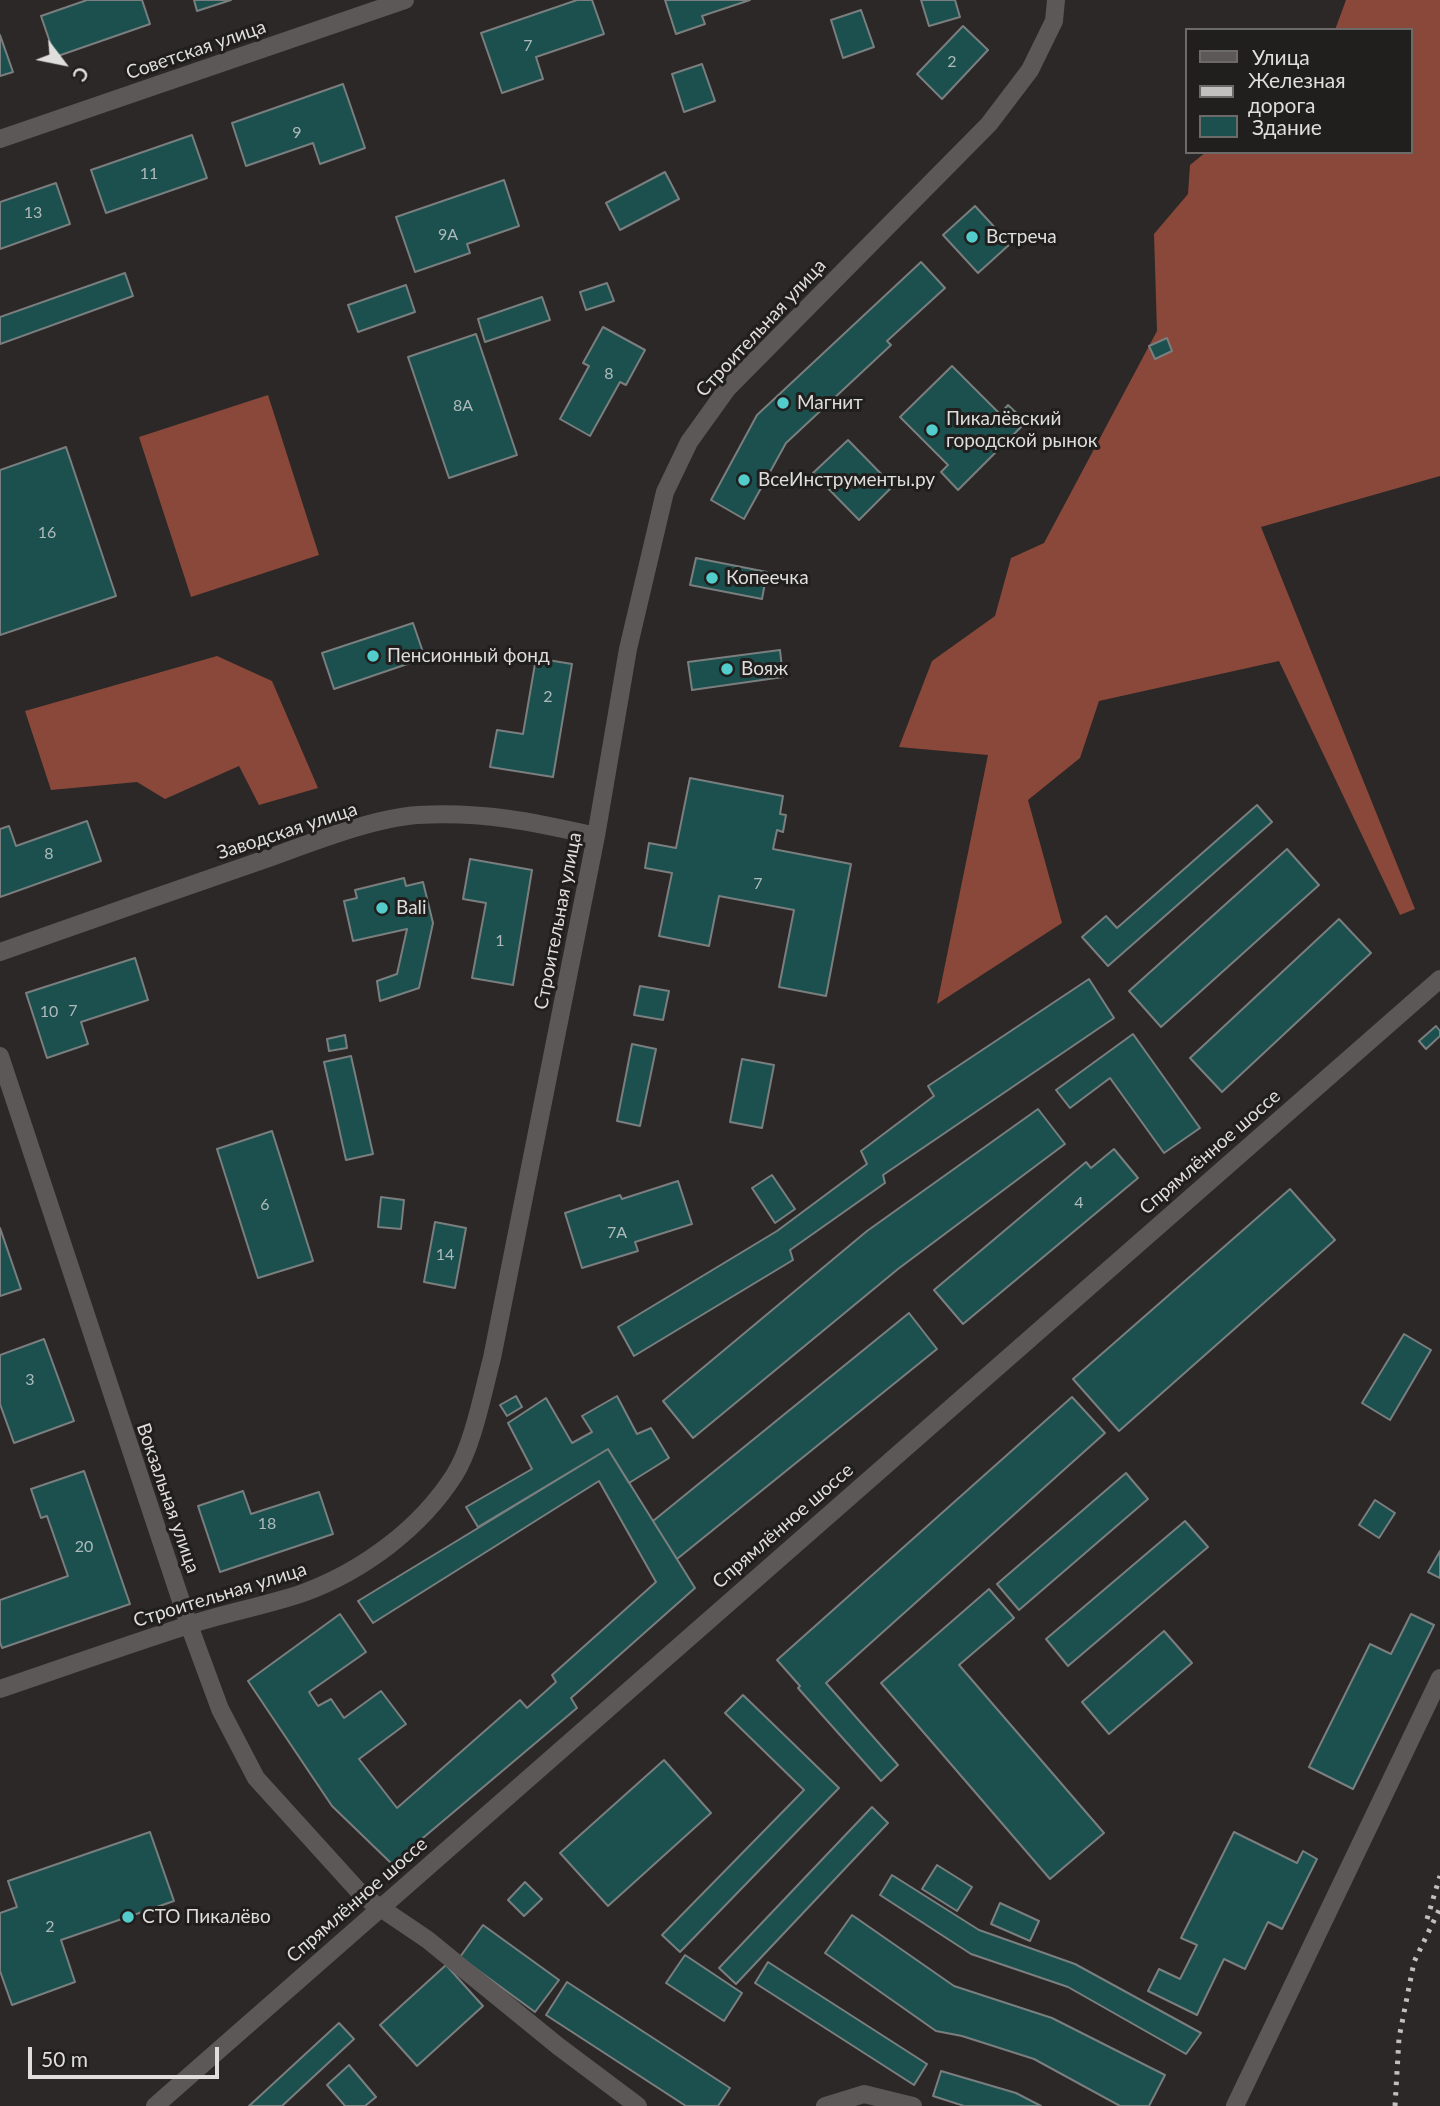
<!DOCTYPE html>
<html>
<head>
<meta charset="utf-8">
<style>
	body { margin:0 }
	#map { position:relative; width:1440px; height:2106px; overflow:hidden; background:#2b2827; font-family:Lato,sans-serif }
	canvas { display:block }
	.legend { position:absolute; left:1185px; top:28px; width:228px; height:126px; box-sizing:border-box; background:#211e1e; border:2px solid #6d6b6a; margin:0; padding:9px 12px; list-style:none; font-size:21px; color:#dfdedd }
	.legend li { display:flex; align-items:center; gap:14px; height:35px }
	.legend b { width:35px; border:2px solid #6d6b6a }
	.north { position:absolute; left:28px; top:28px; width:70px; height:70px; -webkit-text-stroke:5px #211e1e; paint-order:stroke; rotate:122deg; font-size:19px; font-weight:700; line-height:28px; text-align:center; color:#dfdedd }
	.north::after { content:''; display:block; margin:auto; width:24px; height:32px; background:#dfdedd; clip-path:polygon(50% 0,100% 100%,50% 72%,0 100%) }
	.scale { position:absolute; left:28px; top:2047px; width:191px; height:32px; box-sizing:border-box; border:4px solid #dfdedd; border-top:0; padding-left:9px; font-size:21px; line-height:24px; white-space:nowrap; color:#dfdedd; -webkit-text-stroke:5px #211e1e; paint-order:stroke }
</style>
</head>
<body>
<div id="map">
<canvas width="1440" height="2106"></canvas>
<ul class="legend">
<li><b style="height:9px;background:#5b5857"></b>Улица</li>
<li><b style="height:9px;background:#c1c0bf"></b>Железная дорога</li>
<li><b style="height:19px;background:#1b504f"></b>Здание</li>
</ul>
<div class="north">С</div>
<div class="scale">50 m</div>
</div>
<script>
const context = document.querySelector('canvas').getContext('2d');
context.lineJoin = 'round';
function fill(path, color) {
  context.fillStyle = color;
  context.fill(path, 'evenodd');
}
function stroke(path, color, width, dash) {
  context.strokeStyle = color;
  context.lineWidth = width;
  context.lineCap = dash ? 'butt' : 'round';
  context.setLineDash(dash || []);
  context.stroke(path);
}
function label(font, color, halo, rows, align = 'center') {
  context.font = font + ' Lato,sans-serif';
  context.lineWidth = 6;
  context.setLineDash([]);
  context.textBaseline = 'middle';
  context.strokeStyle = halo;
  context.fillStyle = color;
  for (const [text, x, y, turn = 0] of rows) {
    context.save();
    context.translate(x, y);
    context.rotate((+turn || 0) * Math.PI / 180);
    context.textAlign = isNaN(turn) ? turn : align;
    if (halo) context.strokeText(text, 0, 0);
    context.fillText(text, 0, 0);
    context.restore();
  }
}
fill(new Path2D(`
	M 1346,0 L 1440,0 L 1440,476 L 1261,527 L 1415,909 L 1400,915 L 1279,661 L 1099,701 L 1080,758 L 1028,800 L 1062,923 L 937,1004 L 988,755 L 899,747 L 932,661 L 995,616 L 1011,558 L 1044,543 L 1157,331 L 1154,234 L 1188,194 L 1190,165 L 1206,152 L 1410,152 L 1410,30 L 1335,30 Z
	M 268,395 L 319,555 L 191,597 L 139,437 Z
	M 217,656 L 272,681 L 318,788 L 259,805 L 239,766 L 165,799 L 137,782 L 51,790 L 25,711 Z`), '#89483a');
const building = new Path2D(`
	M 87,0 L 142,0 L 150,24 L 55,57 L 41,16 Z
	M 194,0 L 231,0 L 197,11 Z
	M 577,0 L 592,0 L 604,34 L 536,57 L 543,79 L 502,93 L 481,33 Z
	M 665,0 L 750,0 L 702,16 L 705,24 L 676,34 Z
	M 921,0 L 955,0 L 960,17 L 929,26 Z
	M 861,10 L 874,47 L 843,58 L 831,20 Z
	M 963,26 L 988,50 L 942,99 L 917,74 Z
	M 0,35 L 13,72 L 0,76 Z
	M 702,64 L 715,101 L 684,112 L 672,74 Z
	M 343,84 L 365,148 L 320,164 L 313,143 L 246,166 L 232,123 Z
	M 192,135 L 207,178 L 106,213 L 91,170 Z
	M 665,172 L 679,199 L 620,230 L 606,203 Z
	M 504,180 L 519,226 L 467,244 L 470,253 L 415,272 L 396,217 Z
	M 56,183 L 70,224 L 0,249 L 0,202 Z
	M 975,206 L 1010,244 L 978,273 L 943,235 Z
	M 921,262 L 945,288 L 887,341 L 891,345 L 786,443 L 744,519 L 711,500 L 757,415 Z
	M 125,273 L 133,296 L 0,344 L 0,317 Z
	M 607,283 L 614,301 L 586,310 L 580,292 Z
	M 406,285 L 415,312 L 358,332 L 348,305 Z
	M 542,297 L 550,320 L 485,342 L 478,319 Z
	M 603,327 L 645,350 L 626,385 L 620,382 L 590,436 L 560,419 L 589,366 L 583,363 Z
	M 476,334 L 517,455 L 449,478 L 408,357 Z
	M 1167,338 L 1172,351 L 1155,359 L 1149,346 Z
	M 952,366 L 1000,414 L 1008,405 L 1026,422 L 958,490 L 941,472 L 948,465 L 900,417 Z
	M 848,440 L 893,486 L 859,520 L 813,473 Z
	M 66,447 L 116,596 L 0,635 L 0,470 Z
	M 696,558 L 767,572 L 762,599 L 690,585 Z
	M 413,623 L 425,658 L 334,689 L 322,653 Z
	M 780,650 L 783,677 L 692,690 L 688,662 Z
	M 536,658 L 572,664 L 553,777 L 490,767 L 497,730 L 523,734 Z
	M 690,778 L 783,796 L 780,814 L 786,815 L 783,832 L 777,830 L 773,849 L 851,864 L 826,996 L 779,987 L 794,910 L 719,896 L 709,946 L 659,936 L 672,873 L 645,868 L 649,843 L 676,848 Z
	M 1257,805 L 1272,822 L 1108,966 L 1082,937 L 1106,916 L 1117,928 Z
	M 87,821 L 101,861 L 0,897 L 0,829 L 9,826 L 16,846 Z
	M 1287,849 L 1319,885 L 1161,1027 L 1129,991 Z
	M 470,859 L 532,870 L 513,985 L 472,978 L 486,903 L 463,899 Z
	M 404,878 L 406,886 L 423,882 L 433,923 L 419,988 L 380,1001 L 377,981 L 397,974 L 407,929 L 353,941 L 344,901 L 357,898 L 355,890 Z
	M 1339,919 L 1371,953 L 1222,1092 L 1190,1058 Z
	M 135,958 L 148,1000 L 81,1022 L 88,1044 L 47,1058 L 26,993 Z
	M 1089,979 L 1114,1018 L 883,1175 L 885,1183 L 790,1250 L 793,1260 L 634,1356 L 618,1327 L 777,1231 L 867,1164 L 861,1151 L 934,1096 L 928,1086 Z
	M 640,986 L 669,991 L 663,1020 L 634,1015 Z
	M 1436,1026 L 1440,1031 L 1440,1036 L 1426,1049 L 1419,1041 Z
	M 1133,1034 L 1200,1128 L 1164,1153 L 1110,1078 L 1070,1108 L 1056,1090 Z
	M 345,1035 L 347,1048 L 329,1051 L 327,1039 Z
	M 632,1044 L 656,1049 L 640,1126 L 617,1121 Z
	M 351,1056 L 373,1154 L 346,1160 L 324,1062 Z
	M 742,1059 L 774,1065 L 762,1128 L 730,1122 Z
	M 1038,1109 L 1065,1144 L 898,1269 L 693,1438 L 663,1401 L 867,1231 Z
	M 272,1131 L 313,1261 L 258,1278 L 217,1149 Z
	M 1114,1149 L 1138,1178 L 963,1324 L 934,1290 L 1086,1162 L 1091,1168 Z
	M 772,1175 L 795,1209 L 775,1223 L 752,1188 Z
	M 678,1181 L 692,1224 L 635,1242 L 638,1251 L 582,1268 L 565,1213 L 620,1195 L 622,1199 Z
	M 1290,1189 L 1335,1240 L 1119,1431 L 1073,1379 Z
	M 381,1197 L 404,1200 L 401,1229 L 378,1227 Z
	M 435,1222 L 466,1228 L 455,1288 L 424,1282 Z
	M 0,1228 L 21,1289 L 0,1296 Z
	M 909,1313 L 937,1349 L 677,1559 L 653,1521 Z
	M 1404,1334 L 1431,1350 L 1390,1420 L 1362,1403 Z
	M 44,1339 L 74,1421 L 14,1443 L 0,1404 L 0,1355 Z
	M 516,1396 L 522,1407 L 507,1416 L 500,1405 Z
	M 617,1396 L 637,1434 L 651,1428 L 669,1458 L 629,1483 L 608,1449 L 478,1527 L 466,1507 L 532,1469 L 508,1423 L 546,1398 L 572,1443 L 592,1432 L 582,1416 Z
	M 1072,1397 L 1105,1433 L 826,1683 L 898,1765 L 881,1781 L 798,1688 L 800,1686 L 777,1660 Z
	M 608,1449 L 695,1588 L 571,1698 L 577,1708 L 392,1864 L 332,1806 L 248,1681 L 340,1614 L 366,1652 L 309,1692 L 318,1706 L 331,1699 L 344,1718 L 381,1691 L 406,1724 L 359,1759 L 397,1808 L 520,1700 L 527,1708 L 556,1682 L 552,1675 L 656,1582 L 599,1481 L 373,1623 L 358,1601 Z
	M 84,1471 L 130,1604 L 2,1648 L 0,1642 L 0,1600 L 68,1576 L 47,1516 L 41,1518 L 31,1489 Z
	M 1126,1473 L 1148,1499 L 1019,1610 L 997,1584 Z
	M 243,1491 L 251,1514 L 319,1492 L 333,1534 L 220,1572 L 198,1506 Z
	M 1375,1500 L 1395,1513 L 1379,1538 L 1359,1525 Z
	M 1185,1521 L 1208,1547 L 1068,1666 L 1046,1639 Z
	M 1440,1551 L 1440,1578 L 1428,1572 Z
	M 989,1589 L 1014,1618 L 959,1665 L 1104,1833 L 1050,1879 L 881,1683 Z
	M 1411,1614 L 1434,1625 L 1353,1789 L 1309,1767 L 1370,1644 L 1391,1654 Z
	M 1164,1631 L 1192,1663 L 1109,1734 L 1082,1702 Z
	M 743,1695 L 839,1788 L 680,1952 L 662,1935 L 804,1790 L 725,1713 Z
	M 664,1760 L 711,1813 L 608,1906 L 560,1853 Z
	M 872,1807 L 888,1823 L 736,1984 L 719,1968 Z
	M 150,1832 L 174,1901 L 61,1940 L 75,1982 L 12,2005 L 0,1971 L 0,1913 L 17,1907 L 8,1881 Z
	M 1234,1832 L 1297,1863 L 1303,1851 L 1317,1859 L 1282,1929 L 1268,1922 L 1245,1969 L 1224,1959 L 1197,2015 L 1148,1991 L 1159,1969 L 1180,1979 L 1197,1945 L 1181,1938 Z
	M 937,1865 L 972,1887 L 957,1911 L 922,1889 Z
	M 892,1875 L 979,1930 L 1075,1964 L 1201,2033 L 1186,2054 L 1068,1987 L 971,1954 L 880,1895 Z
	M 525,1882 L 542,1899 L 524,1916 L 508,1900 Z
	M 1000,1903 L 1039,1921 L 1030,1941 L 991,1924 Z
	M 852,1915 L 954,1986 L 1052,2018 L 1165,2075 L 1149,2106 L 1120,2106 L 1034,2059 L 962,2036 L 936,2031 L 825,1953 Z
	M 483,1925 L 559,1980 L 535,2012 L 460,1957 Z
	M 685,1955 L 742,1993 L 724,2021 L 666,1983 Z
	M 768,1962 L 927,2064 L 914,2085 L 755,1983 Z
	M 446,1965 L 483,2006 L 417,2066 L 380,2025 Z
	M 567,1982 L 730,2088 L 718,2106 L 686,2106 L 546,2015 Z
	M 339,2023 L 354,2039 L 282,2106 L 249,2106 Z
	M 349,2065 L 376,2097 L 365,2106 L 345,2106 L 327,2085 Z
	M 941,2071 L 1016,2093 L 1041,2106 L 964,2106 L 933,2096 Z`);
fill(building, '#1b504f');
stroke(building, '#7a7e7e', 2);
stroke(new Path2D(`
	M 0,952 C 87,921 173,891 260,861 C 306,845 371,818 418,815 C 483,811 533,822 596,836
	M 0,1056 L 189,1625 L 220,1709 L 256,1778 L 363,1896 L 428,1940 L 558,2046 L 638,2106
	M 0,1689 C 62,1668 124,1646 186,1626 C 224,1613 265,1606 303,1593 C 363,1571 421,1528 455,1474 C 473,1445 483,1392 492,1358 L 596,836 L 628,649 L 665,492 L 689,442 L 727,389 L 989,124 L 1030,70 L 1054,21 L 1056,0
	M 825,2106 L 864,2094 L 913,2106
	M 1235,2106 L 1440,1678`), '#5b5857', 18);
stroke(new Path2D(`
	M 0,139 L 405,0
	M 155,2106 L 1440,979`), '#5b5857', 18);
stroke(new Path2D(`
	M 1427,1919 L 1440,1876
	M 1395,2106 L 1399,2038 L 1414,1962 L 1440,1908`), '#c1c0bf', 5, [3.5, 7]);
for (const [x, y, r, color] of [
	[972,237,7,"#53cdcb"],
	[783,403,7,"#53cdcb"],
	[932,430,7,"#53cdcb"],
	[744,480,7,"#53cdcb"],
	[712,578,7,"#53cdcb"],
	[373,656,7,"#53cdcb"],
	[727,669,7,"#53cdcb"],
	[382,908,7,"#53cdcb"],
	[128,1917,7,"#53cdcb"]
]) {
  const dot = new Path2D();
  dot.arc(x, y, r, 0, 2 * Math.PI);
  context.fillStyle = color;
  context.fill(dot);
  stroke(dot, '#211e1e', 2.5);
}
label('16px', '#aebaba', null, [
	["7",528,46],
	["2",952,62],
	["9",297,133],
	["11",149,174],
	["13",33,213],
	["9А",448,235],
	["8",609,374],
	["8А",463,406],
	["16",47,533],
	["2",548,697],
	["8",49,854],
	["7",758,884],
	["1",500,941],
	["7",73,1011],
	["10",49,1012],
	["4",1079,1203],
	["6",265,1205],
	["7А",617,1233],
	["14",445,1255],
	["3",30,1380],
	["18",267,1524],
	["20",84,1547],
	["2",50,1927]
]);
label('19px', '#dfdedd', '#211e1e', [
	["Советская улица",196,50,-19],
	["Строительная улица",761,328,-47],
	["Заводская улица",287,831,-18],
	["Строительная улица",558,921,-79],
	["Спрямлённое шоссе",1210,1152,-41],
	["Вокзальная улица",168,1498,71],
	["Спрямлённое шоссе",783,1526,-41],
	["Строительная улица",220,1595,-17],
	["Спрямлённое шоссе",357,1900,-41]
]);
label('19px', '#dfdedd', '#211e1e', [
	["Встреча",986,237],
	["Магнит",797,403],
	["Пикалёвский",946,419],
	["городской рынок",946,441],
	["ВсеИнструменты.ру",758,480],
	["Копеечка",726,578],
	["Пенсионный фонд",387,656],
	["Вояж",741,669],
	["Bali",396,908],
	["СТО Пикалёво",142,1917]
], 'left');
</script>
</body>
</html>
